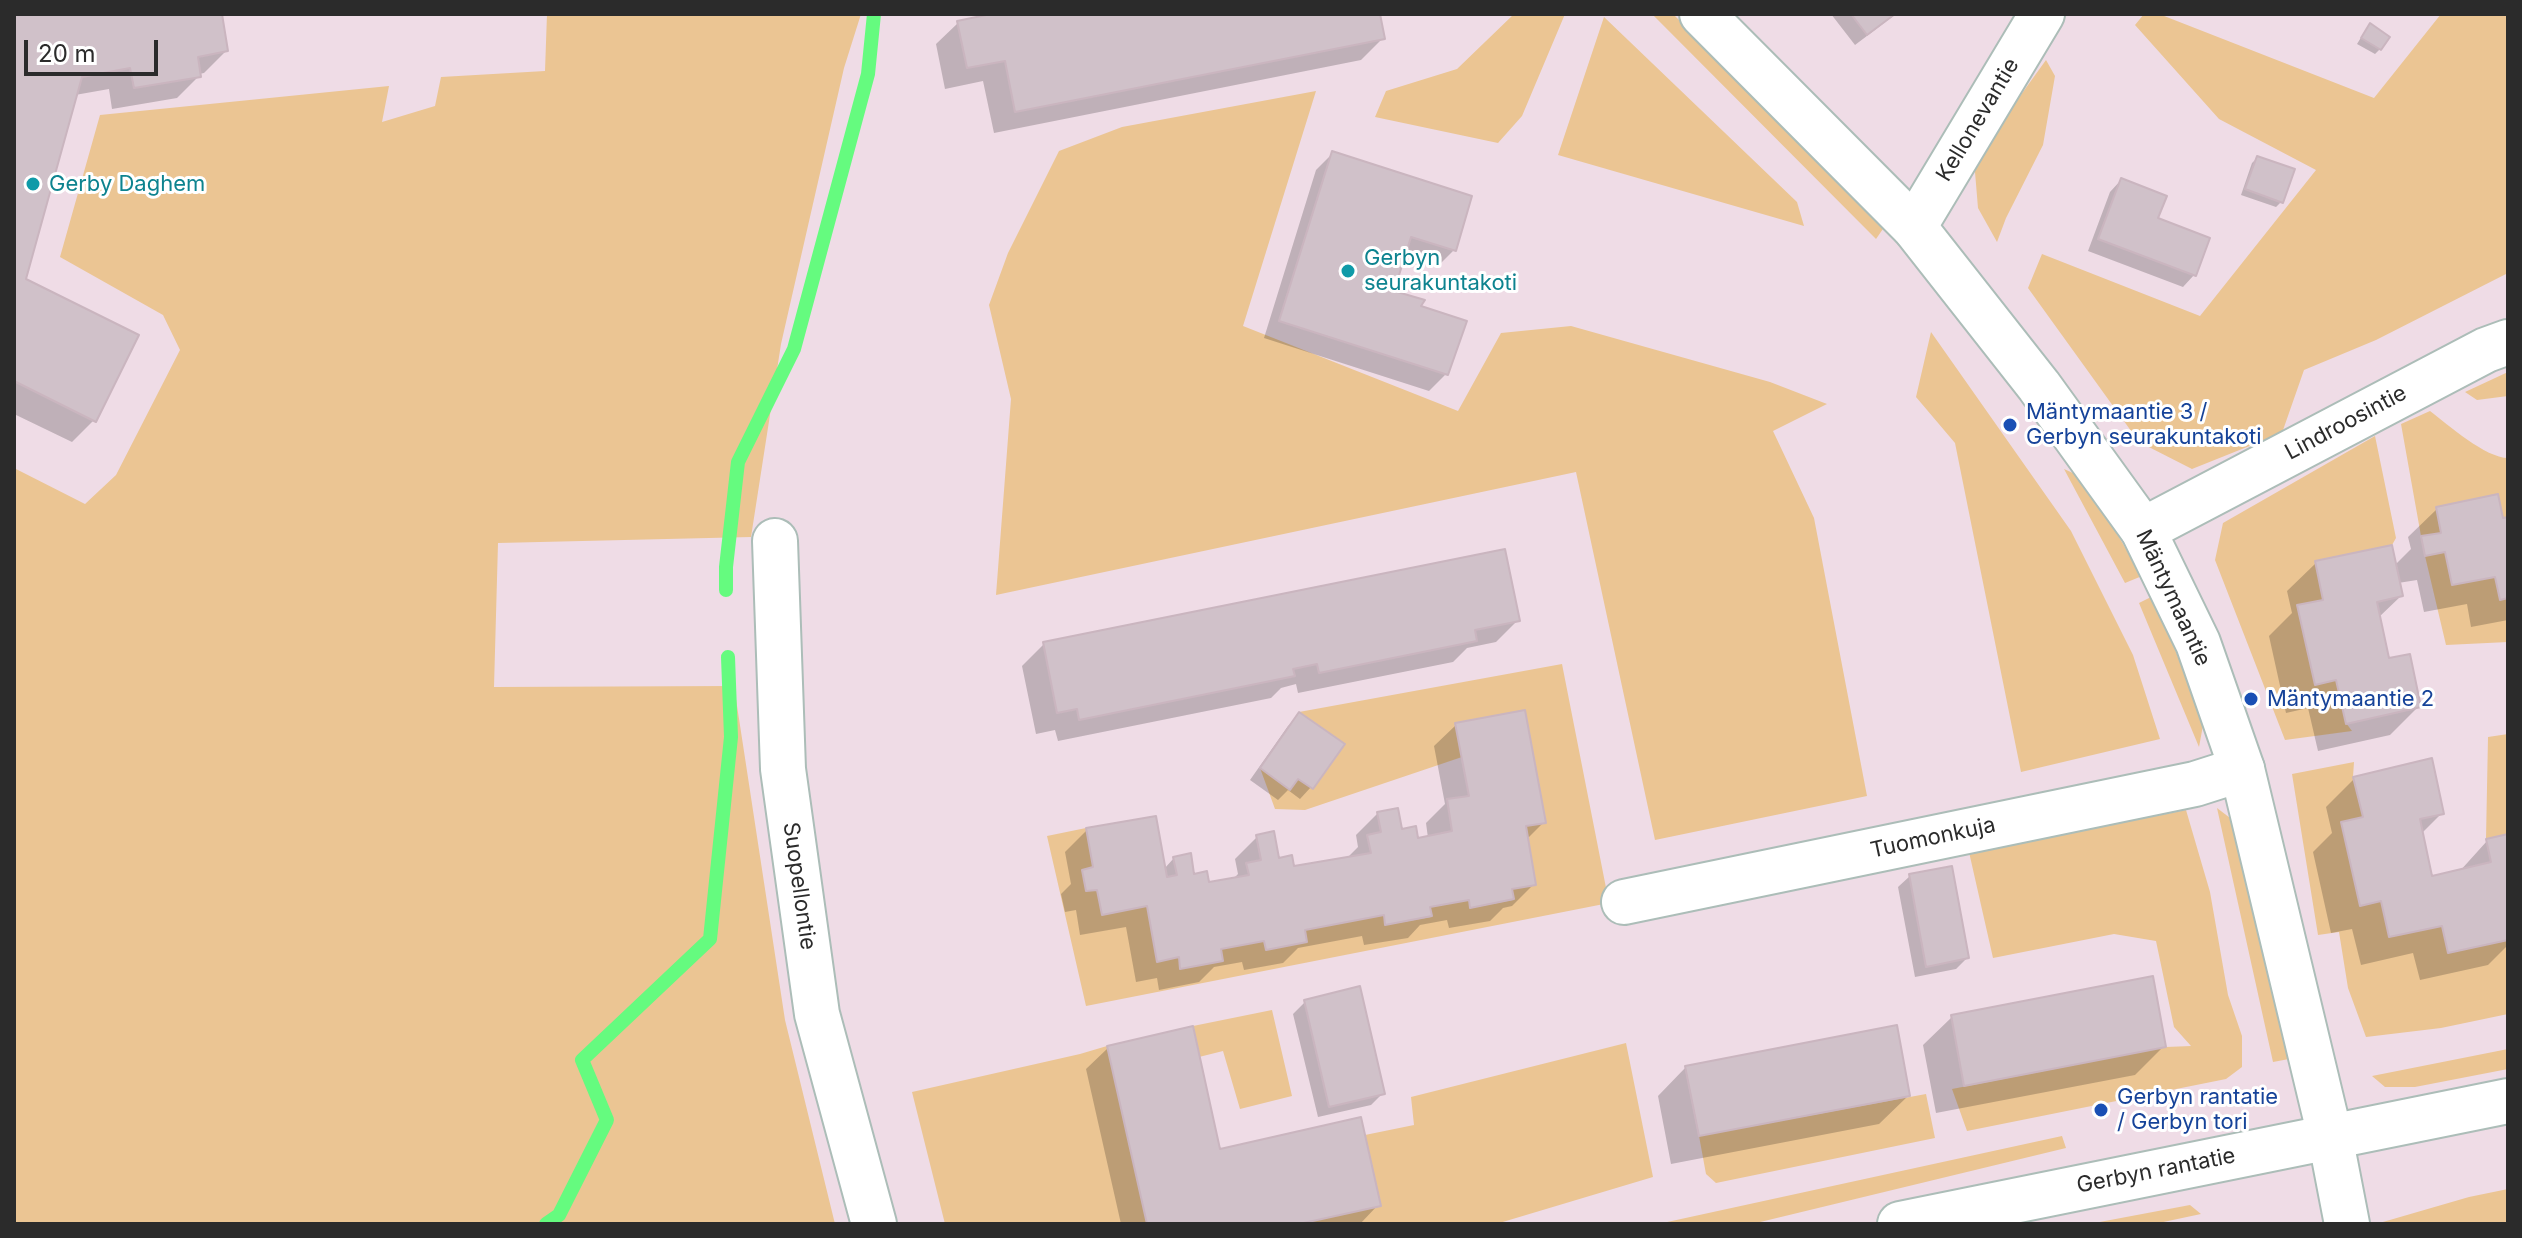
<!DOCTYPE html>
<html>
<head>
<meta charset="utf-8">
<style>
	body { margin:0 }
	#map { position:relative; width:2522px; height:1238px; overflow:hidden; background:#efdce6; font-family:Inter,sans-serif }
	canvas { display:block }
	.frame { position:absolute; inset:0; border:16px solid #2b2b2b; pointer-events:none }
	.scale { position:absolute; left:24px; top:40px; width:134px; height:36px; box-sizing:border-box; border:4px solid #2b2b2b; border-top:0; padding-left:10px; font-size:24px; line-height:28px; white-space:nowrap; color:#2b2b2b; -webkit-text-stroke:6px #fff; paint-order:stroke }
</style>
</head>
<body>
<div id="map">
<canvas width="2522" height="1238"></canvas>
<div class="frame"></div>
<div class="scale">20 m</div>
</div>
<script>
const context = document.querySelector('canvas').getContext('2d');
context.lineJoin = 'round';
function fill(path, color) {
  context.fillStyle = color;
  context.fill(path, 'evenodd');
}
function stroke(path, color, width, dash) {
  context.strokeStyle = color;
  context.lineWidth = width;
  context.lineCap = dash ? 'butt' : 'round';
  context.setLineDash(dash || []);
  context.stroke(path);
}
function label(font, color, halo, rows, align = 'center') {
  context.font = font + ' Inter,sans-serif';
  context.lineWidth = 6;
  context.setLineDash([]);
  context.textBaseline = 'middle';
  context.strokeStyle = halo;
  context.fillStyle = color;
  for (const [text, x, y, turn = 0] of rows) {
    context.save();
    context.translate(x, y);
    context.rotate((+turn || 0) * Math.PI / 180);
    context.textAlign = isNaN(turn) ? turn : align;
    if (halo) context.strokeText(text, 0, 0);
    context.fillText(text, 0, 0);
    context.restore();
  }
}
fill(new Path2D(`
	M 547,14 L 861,14 L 844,68 L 781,344 L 751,537 L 498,543 L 494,687 L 734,686 L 785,1020 L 835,1224 L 14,1224 L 14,468 L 85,504 L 116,475 L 180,350 L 163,315 L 60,257 L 100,115 L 389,86 L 382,122 L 435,106 L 441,77 L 545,71 Z
	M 1514,14 L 1565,14 L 1522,116 L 1498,143 L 1375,117 L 1386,91 L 1457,69 Z
	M 1652,14 L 1673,14 L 1885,226 L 1876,239 Z
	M 2144,14 L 2159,14 L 2374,98 L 2441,14 L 2508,14 L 2508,273 L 2376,340 L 2304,370 L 2282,433 L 2192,469 L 2139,442 L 2028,288 L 2042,254 L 2200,316 L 2316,170 L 2219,119 L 2135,25 Z
	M 1604,17 L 1797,202 L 1804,226 L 1558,155 Z
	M 2046,60 L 2055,76 L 2043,145 L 2006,218 L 1997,242 L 1978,208 L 1974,160 Z
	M 1316,91 L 1243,326 L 1458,411 L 1501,333 L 1571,326 L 1770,382 L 1827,404 L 1773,431 L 1814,518 L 1867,796 L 1655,840 L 1576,472 L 996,595 L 1011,399 L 989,305 L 1008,253 L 1059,151 L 1122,127 Z
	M 1931,332 L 2071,531 L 2133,655 L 2160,739 L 2021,772 L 1955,443 L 1916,397 Z
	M 2508,372 L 2508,396 L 2477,400 L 2465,392 Z
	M 2430,411 C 2448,425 2486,458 2508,458 L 2508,517 L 2503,518 L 2498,494 L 2437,507 L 2441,533 L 2421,536 L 2401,424 Z
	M 2375,436 L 2396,538 L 2392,545 L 2315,561 L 2323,600 L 2297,606 L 2315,685 L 2336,680 L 2346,723 L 2352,731 L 2285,740 L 2215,560 L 2223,523 Z
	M 2064,469 L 2084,478 L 2142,576 L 2125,583 Z
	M 2445,552 L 2495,577 L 2500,599 L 2508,598 L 2508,642 L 2446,645 L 2425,556 Z
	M 2153,596 L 2204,720 L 2199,747 L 2139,603 Z
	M 1562,664 L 1609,903 L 1086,1006 L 1047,836 L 1086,828 L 1093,867 L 1082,871 L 1086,891 L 1097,890 L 1102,914 L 1147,906 L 1158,962 L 1179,957 L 1181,969 L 1223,961 L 1221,949 L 1264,941 L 1266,950 L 1307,942 L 1305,930 L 1384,915 L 1386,925 L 1431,917 L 1430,907 L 1469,900 L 1471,908 L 1513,900 L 1512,889 L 1536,884 L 1526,826 L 1546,822 L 1525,710 L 1456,723 L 1462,757 L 1305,810 L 1275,809 L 1260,768 L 1290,790 L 1298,779 L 1344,744 L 1299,712 Z
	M 2508,734 L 2508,834 L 2486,839 L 2488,737 Z
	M 2354,762 L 2353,777 L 2363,817 L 2341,822 L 2360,905 L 2381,901 L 2389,937 L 2442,926 L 2448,953 L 2508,940 L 2508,1014 L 2441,1028 L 2366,1037 L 2348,988 L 2339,932 L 2318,935 L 2292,774 Z
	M 2217,808 L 2238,824 L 2289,1059 L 2273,1062 Z
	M 2186,810 L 2210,892 L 2228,995 L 2242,1036 L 2242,1067 L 2226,1079 L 1967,1131 L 1952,1089 L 2166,1047 L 2191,1046 L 2174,1027 L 2156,941 L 2114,934 L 1993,958 L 1969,852 Z
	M 1272,1010 L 1292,1096 L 1240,1109 L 1223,1051 L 1199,1057 L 1193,1026 Z
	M 1626,1043 L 1653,1177 L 1496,1224 L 1299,1224 L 1380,1206 L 1365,1135 L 1414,1125 L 1411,1097 Z
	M 1107,1046 L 1147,1224 L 945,1224 L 912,1092 L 1080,1054 Z
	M 2508,1049 L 2508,1069 L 2415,1087 L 2385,1087 L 2372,1076 Z
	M 1926,1094 L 1935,1138 L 1716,1183 L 1706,1174 L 1699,1136 Z
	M 2062,1136 L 2066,1148 L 1752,1224 L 1658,1224 Z
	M 2508,1189 L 2508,1224 L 2376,1224 L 2469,1197 Z
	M 2190,1205 L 2201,1214 L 2154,1224 L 2089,1224 Z`), '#ebc593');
fill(new Path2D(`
	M 14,14 L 220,14 L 226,51 L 204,73 L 199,74 L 199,76 L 177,98 L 112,109 L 109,89 L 75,95 L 23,281 L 94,420 L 72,442 L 14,414 Z
	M 1001,14 L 1378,14 L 1383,38 L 1361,60 L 994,133 L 983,81 L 945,89 L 936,44 L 958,23 Z
	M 1831,14 L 1896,14 L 1855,45 Z
	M 2365,31 L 2380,49 L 2375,54 L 2357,44 Z
	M 1333,153 L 1454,250 L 1437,267 L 1403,256 L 1391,292 L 1418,308 L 1446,374 L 1429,391 L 1264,338 L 1316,170 Z
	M 2257,158 L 2281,202 L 2276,207 L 2241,195 L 2252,163 Z
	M 2121,180 L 2156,220 L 2194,275 L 2183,287 L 2088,251 L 2110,192 Z
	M 2437,509 L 2501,520 L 2508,519 L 2508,620 L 2471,627 L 2467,604 L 2424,612 L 2417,580 L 2398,583 L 2401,596 L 2378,618 L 2387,661 L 2419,706 L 2390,735 L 2318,751 L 2308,708 L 2286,713 L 2269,636 L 2292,613 L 2287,591 L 2316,563 L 2394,566 L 2411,549 L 2408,537 Z
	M 1518,620 L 1496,642 L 1467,648 L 1453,662 L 1298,693 L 1296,684 L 1281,688 L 1271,698 L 1058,741 L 1055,730 L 1036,734 L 1022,666 L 1044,644 Z
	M 1299,715 L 1311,787 L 1300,799 L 1288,790 L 1278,800 L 1250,780 L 1288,726 Z
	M 1456,725 L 1544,822 L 1526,840 L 1534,884 L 1512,906 L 1503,908 L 1490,921 L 1449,928 L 1447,920 L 1420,925 L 1408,938 L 1364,945 L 1362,936 L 1298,948 L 1283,963 L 1244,970 L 1242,962 L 1214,967 L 1199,982 L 1159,990 L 1157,978 L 1136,982 L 1126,927 L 1080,935 L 1076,910 L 1065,912 L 1061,894 L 1071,884 L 1065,852 L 1087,830 L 1164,869 L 1174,858 L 1193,876 L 1208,884 L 1232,880 L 1238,874 L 1235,859 L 1257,837 L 1277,860 L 1293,869 L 1346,859 L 1358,847 L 1356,835 L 1378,813 L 1416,840 L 1428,838 L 1426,823 L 1445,804 L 1434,746 Z
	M 2354,779 L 2442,813 L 2421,834 L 2431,878 L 2459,872 L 2487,841 L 2508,836 L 2508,945 L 2488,965 L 2420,980 L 2413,953 L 2361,965 L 2352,929 L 2331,933 L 2313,852 L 2332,833 L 2326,807 Z
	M 1910,876 L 1967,958 L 1956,969 L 1915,977 L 1898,887 Z
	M 1305,1002 L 1383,1093 L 1371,1105 L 1318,1117 L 1293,1014 Z
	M 1952,1017 L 2164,1046 L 2135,1075 L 1936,1113 L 1923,1045 Z
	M 1108,1048 L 1219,1151 L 1378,1205 L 1360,1224 L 1121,1224 L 1086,1069 Z
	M 1686,1067 L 1908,1096 L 1879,1124 L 1671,1164 L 1658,1096 Z`), '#0003');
stroke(new Path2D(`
	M 726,590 L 726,567 L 738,462 L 794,349 L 868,74 L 874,14
	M 546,1224 L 559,1215 L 607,1120 L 582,1060 L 710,939 L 731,737 L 728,657`), '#65fb7f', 14);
const building = new Path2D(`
	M 14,14 L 222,14 L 228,51 L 198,57 L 201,77 L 134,88 L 130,68 L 82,77 L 26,279 L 139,335 L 96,422 L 14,381 Z
	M 991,14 L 1380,14 L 1385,39 L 1015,112 L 1005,61 L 967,68 L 957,21 Z
	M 1851,14 L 1895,14 L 1867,35 Z
	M 2370,23 L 2390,37 L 2381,50 L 2361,38 Z
	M 1332,151 L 1472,196 L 1456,251 L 1411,237 L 1394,291 L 1425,300 L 1421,306 L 1467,321 L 1448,375 L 1279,321 Z
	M 2257,156 L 2295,169 L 2283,203 L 2245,189 Z
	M 2121,178 L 2167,196 L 2158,218 L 2210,238 L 2196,276 L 2098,239 Z
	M 2498,494 L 2503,518 L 2508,517 L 2508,598 L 2500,600 L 2495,577 L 2452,585 L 2445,552 L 2425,556 L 2421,536 L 2441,533 L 2436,507 Z
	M 2392,545 L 2403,596 L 2377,602 L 2389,658 L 2410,654 L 2421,707 L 2346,724 L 2336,680 L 2315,685 L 2297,605 L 2323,600 L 2315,561 Z
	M 1505,549 L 1520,621 L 1475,630 L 1477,641 L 1319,673 L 1317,664 L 1293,669 L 1295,676 L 1079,720 L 1077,709 L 1057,713 L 1043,642 Z
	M 1525,710 L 1546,823 L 1526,826 L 1536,885 L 1512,889 L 1514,899 L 1470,908 L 1469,900 L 1430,907 L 1432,916 L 1385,925 L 1384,915 L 1305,930 L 1307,942 L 1266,950 L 1264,941 L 1221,949 L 1223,961 L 1180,969 L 1179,957 L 1157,962 L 1147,906 L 1102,915 L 1097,890 L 1086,891 L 1082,870 L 1093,867 L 1086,828 L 1156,816 L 1167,877 L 1177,875 L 1173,857 L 1191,853 L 1194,874 L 1207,871 L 1209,882 L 1249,875 L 1246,863 L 1261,860 L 1256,835 L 1274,831 L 1279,858 L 1292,855 L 1294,866 L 1371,853 L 1367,835 L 1381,832 L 1377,812 L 1398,808 L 1402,829 L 1416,826 L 1418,838 L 1452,831 L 1447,799 L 1469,796 L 1455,723 Z
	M 1299,712 L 1345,744 L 1313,789 L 1298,779 L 1290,790 L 1260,768 Z
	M 2432,758 L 2444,814 L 2420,819 L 2432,876 L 2491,862 L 2486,839 L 2508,834 L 2508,940 L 2448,953 L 2442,926 L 2389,937 L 2381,901 L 2360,906 L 2341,822 L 2363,817 L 2353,777 Z
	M 1952,866 L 1969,958 L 1926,967 L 1909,874 Z
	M 2153,976 L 2166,1047 L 1964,1086 L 1951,1015 Z
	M 1360,986 L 1385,1094 L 1329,1107 L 1304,1000 Z
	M 1897,1025 L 1910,1096 L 1699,1136 L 1685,1066 Z
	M 1193,1026 L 1220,1149 L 1361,1117 L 1381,1206 L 1299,1224 L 1147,1224 L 1107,1046 Z`);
fill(building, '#d0c1c9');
stroke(building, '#cab5bf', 2);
const street = new Path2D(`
	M 1914,227 L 2042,14
	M 2143,530 L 2486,350 L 2508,342
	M 775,541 L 783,769 L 817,1014 L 874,1224
	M 1624,902 L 2195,784 L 2242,769
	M 2330,1136 L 2347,1224`);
const secondary = new Path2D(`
	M 1702,14 L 1914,227 L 2039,386 L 2143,530 L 2198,643 L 2242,769 L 2330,1136
	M 1900,1224 L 2508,1101`);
stroke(street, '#acbdb8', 48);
stroke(secondary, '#acbdb8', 48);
stroke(street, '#fff', 44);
stroke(secondary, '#fff', 44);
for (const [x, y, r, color] of [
	[33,184,8,"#0f9aa8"],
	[1348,271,8,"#0f9aa8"],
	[2010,425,8,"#1a4fb4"],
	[2251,699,8,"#1a4fb4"],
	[2101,1110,8,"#1a4fb4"]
]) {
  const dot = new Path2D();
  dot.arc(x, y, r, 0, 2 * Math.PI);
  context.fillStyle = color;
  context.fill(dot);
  stroke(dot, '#fff', 3);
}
label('22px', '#2b2b2b', '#fff', [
	["Kellonevantie",1978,120,-59],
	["Lindroosintie",2346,423,-28],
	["Mäntymaantie",2173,598,65],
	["Tuomonkuja",1933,838,-12],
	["Suopellontie",799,886,82],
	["Gerbyn rantatie",2156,1171,-11]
]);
label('22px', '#0d838f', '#fff', [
	["Gerby Daghem",49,184],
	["Gerbyn",1364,258],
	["seurakuntakoti",1364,283]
], 'left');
label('22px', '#164399', '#fff', [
	["Mäntymaantie 3 /",2026,412],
	["Gerbyn seurakuntakoti",2026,437],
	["Mäntymaantie 2",2267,699],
	["Gerbyn rantatie",2117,1097],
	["/ Gerbyn tori",2117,1122]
], 'left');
</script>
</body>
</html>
